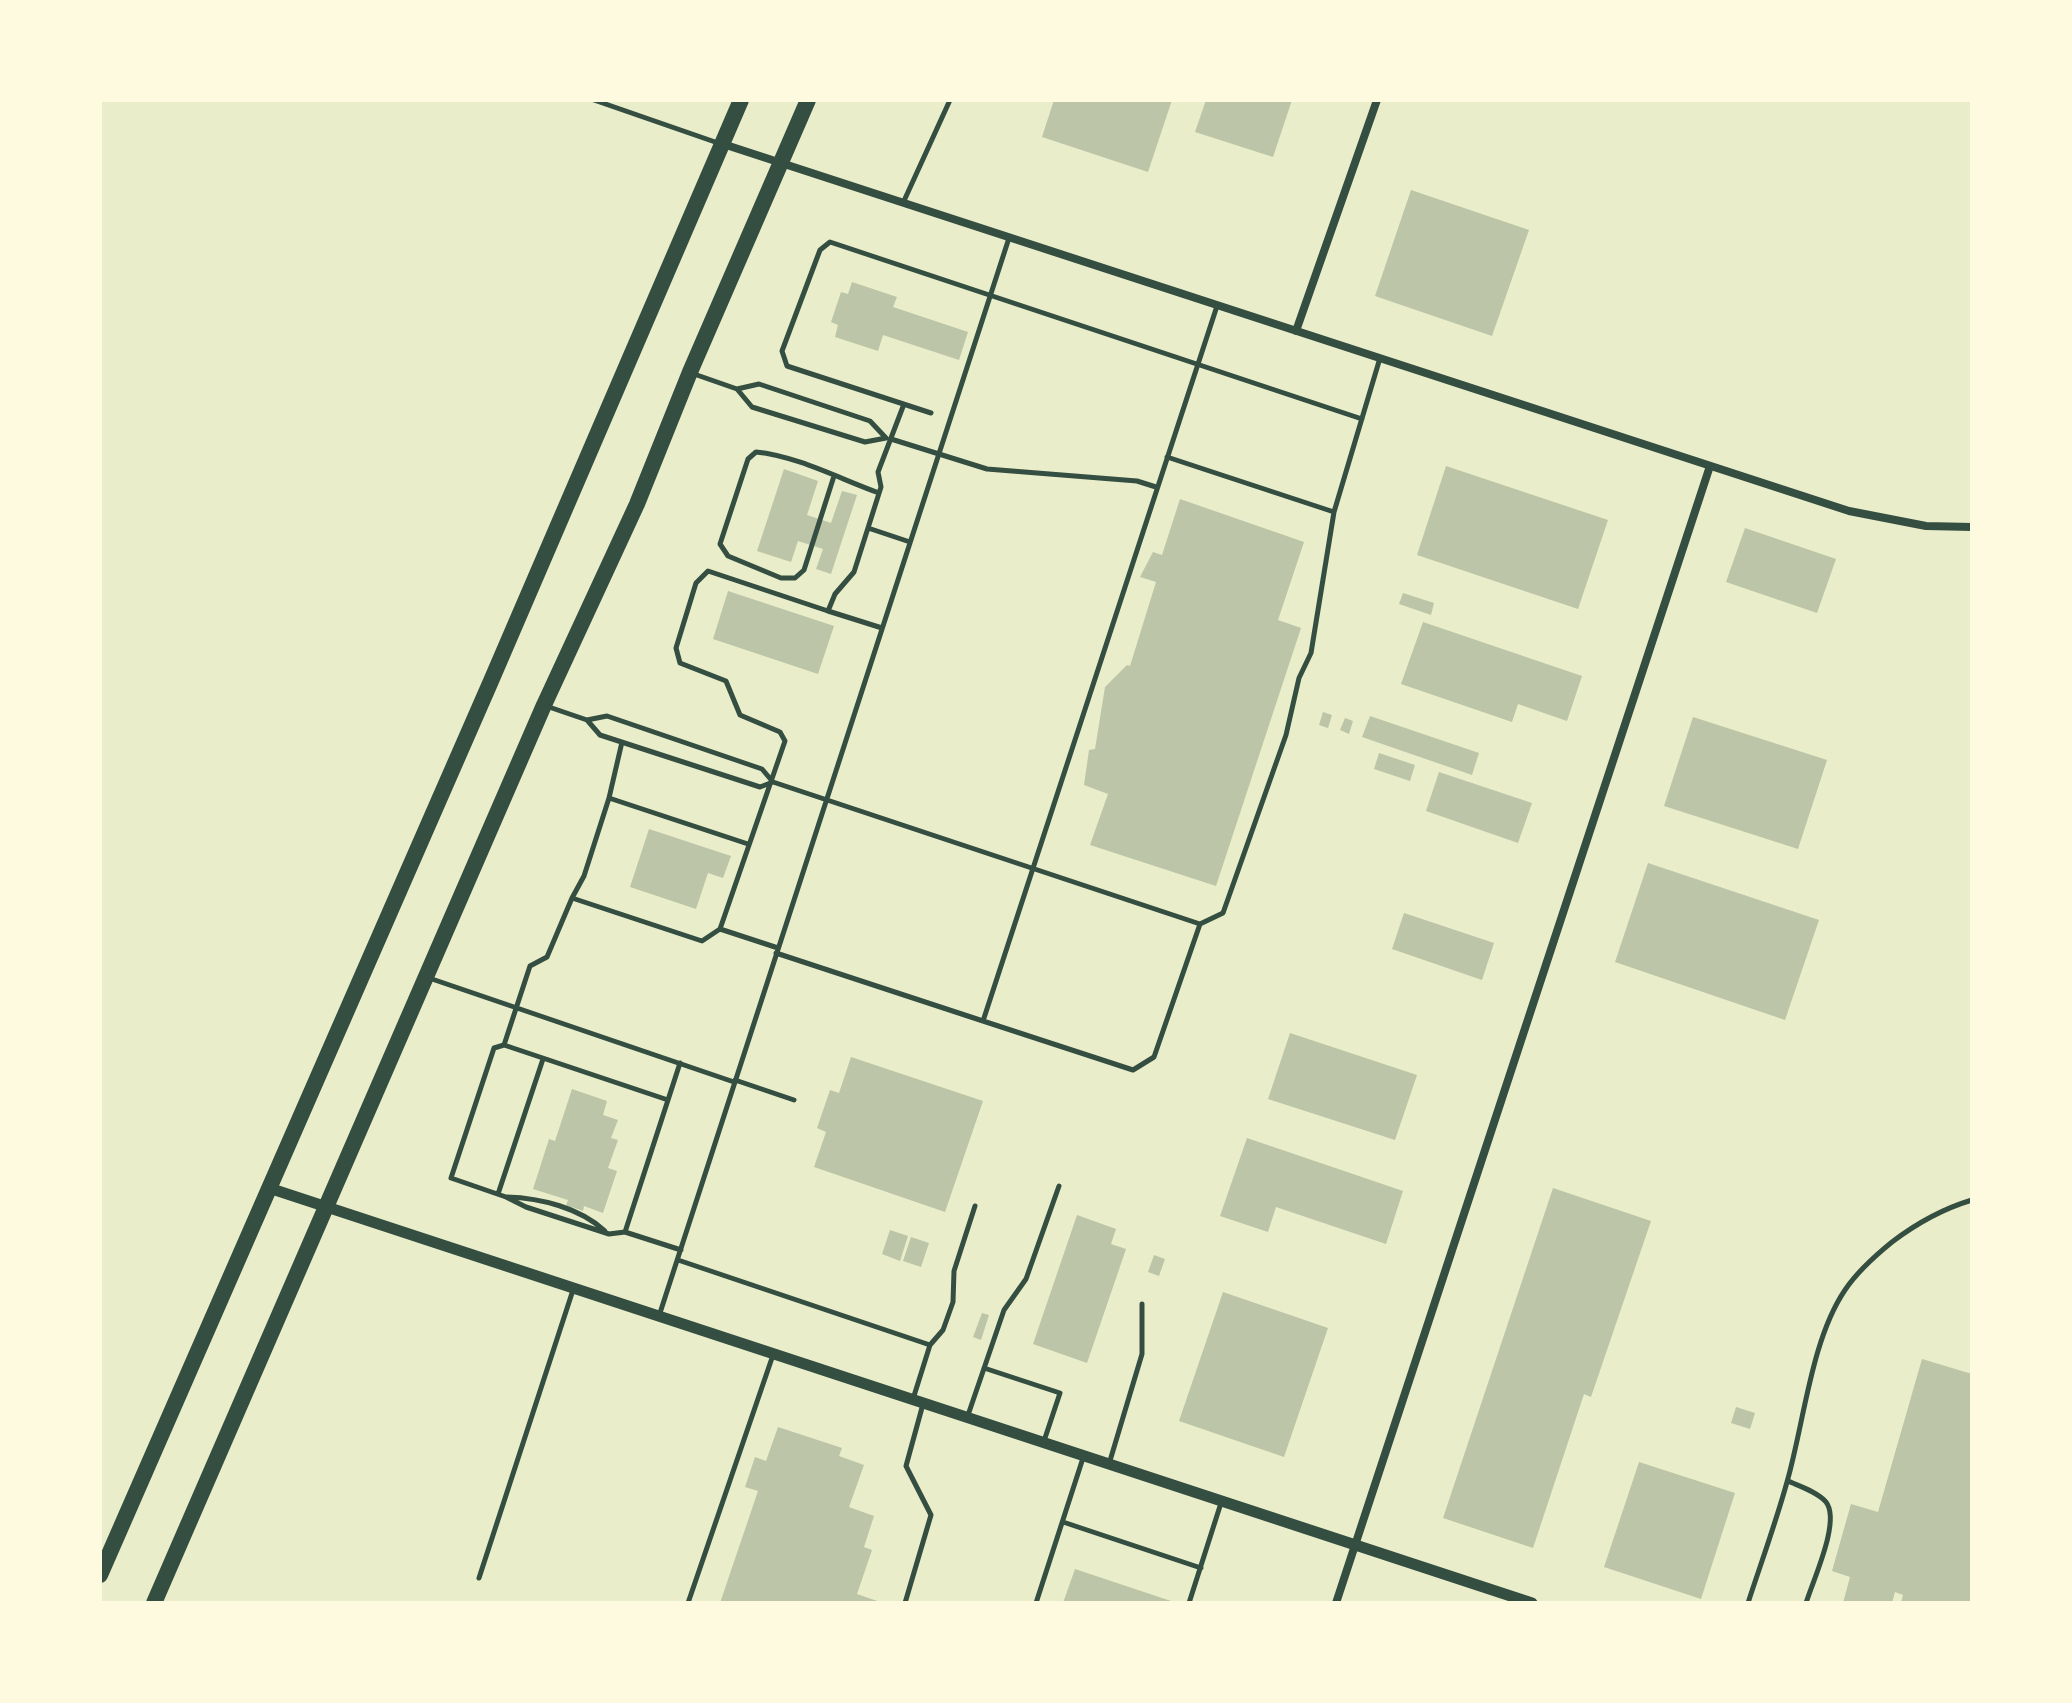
<!DOCTYPE html>
<html>
<head>
<meta charset="utf-8">
<style>
	body { margin:0 }
	#map { position:relative; width:2072px; height:1703px; overflow:hidden; background:#e9edc9; font-family:"PT Sans",sans-serif }
	canvas { display:block }
	.frame { position:absolute; inset:0; border:102px solid #fefae0; pointer-events:none }
</style>
</head>
<body>
<div id="map">
<canvas width="2072" height="1703"></canvas>
<div class="frame"></div>
</div>
<script>
const context = document.querySelector('canvas').getContext('2d');
context.lineJoin = 'round';
function fill(path, color) {
  context.fillStyle = color;
  context.fill(path, 'evenodd');
}
function stroke(path, color, width, dash) {
  context.strokeStyle = color;
  context.lineWidth = width;
  context.lineCap = dash ? 'butt' : 'round';
  context.setLineDash(dash || []);
  context.stroke(path);
}
fill(new Path2D(`
	M 1054,100 L 1172,100 L 1148,172 L 1042,137 Z
	M 1206,100 L 1292,100 L 1273,157 L 1195,132 Z
	M 1411,190 L 1529,230 L 1492,336 L 1375,296 Z
	M 852,282 L 897,297 L 893,307 L 968,332 L 959,360 L 883,335 L 878,351 L 835,337 L 838,325 L 831,322 L 841,292 L 848,294 Z
	M 1446,466 L 1608,520 L 1578,609 L 1417,555 Z
	M 784,469 L 818,481 L 807,515 L 831,523 L 842,491 L 857,495 L 831,574 L 816,569 L 823,549 L 798,541 L 791,562 L 757,551 Z
	M 1180,499 L 1304,542 L 1278,620 L 1301,628 L 1216,886 L 1090,845 L 1108,794 L 1084,785 L 1089,750 L 1095,749 L 1105,687 L 1127,665 L 1130,666 L 1156,582 L 1140,577 L 1153,552 L 1162,555 Z
	M 1745,528 L 1836,559 L 1817,613 L 1726,582 Z
	M 728,591 L 834,626 L 818,674 L 713,639 Z
	M 1403,593 L 1434,603 L 1431,615 L 1399,604 Z
	M 1423,622 L 1582,676 L 1567,721 L 1518,704 L 1512,722 L 1401,684 Z
	M 1323,712 L 1332,715 L 1328,728 L 1319,725 Z
	M 1370,716 L 1479,753 L 1472,775 L 1362,737 Z
	M 1693,717 L 1827,760 L 1798,849 L 1664,806 Z
	M 1345,718 L 1353,721 L 1349,734 L 1340,730 Z
	M 1379,753 L 1415,765 L 1410,781 L 1374,769 Z
	M 1439,772 L 1532,803 L 1518,843 L 1426,811 Z
	M 649,829 L 731,856 L 723,878 L 708,873 L 696,909 L 630,887 Z
	M 1648,863 L 1819,920 L 1785,1020 L 1615,962 Z
	M 1404,913 L 1494,943 L 1482,980 L 1392,949 Z
	M 1290,1033 L 1417,1075 L 1395,1140 L 1268,1099 Z
	M 851,1057 L 983,1101 L 945,1212 L 814,1167 L 826,1132 L 817,1128 L 830,1090 L 839,1093 Z
	M 572,1089 L 607,1101 L 603,1115 L 618,1120 L 611,1138 L 618,1140 L 608,1168 L 617,1171 L 603,1213 L 584,1206 L 583,1211 L 572,1207 L 572,1210 L 565,1208 L 568,1200 L 533,1189 L 549,1139 L 555,1141 Z
	M 1247,1138 L 1403,1191 L 1386,1244 L 1276,1207 L 1268,1232 L 1220,1216 Z
	M 1553,1188 L 1651,1221 L 1591,1397 L 1584,1394 L 1533,1548 L 1443,1518 Z
	M 1077,1215 L 1116,1229 L 1111,1244 L 1126,1249 L 1087,1363 L 1033,1344 Z
	M 890,1230 L 908,1236 L 900,1261 L 882,1254 Z
	M 911,1237 L 929,1243 L 921,1267 L 903,1261 Z
	M 1154,1255 L 1165,1259 L 1159,1276 L 1148,1272 Z
	M 1223,1292 L 1328,1328 L 1284,1457 L 1179,1421 Z
	M 982,1313 L 989,1315 L 981,1340 L 973,1337 Z
	M 1922,1359 L 1972,1374 L 1972,1603 L 1901,1603 L 1903,1595 L 1895,1592 L 1892,1603 L 1843,1603 L 1850,1577 L 1832,1571 L 1851,1504 L 1878,1512 Z
	M 1736,1407 L 1755,1413 L 1750,1429 L 1731,1423 Z
	M 778,1427 L 842,1448 L 839,1456 L 864,1465 L 849,1507 L 874,1516 L 864,1547 L 872,1550 L 857,1594 L 883,1603 L 720,1603 L 758,1491 L 745,1487 L 755,1457 L 766,1461 Z
	M 1639,1462 L 1735,1493 L 1701,1599 L 1604,1567 Z
	M 1075,1569 L 1174,1602 L 1173,1603 L 1063,1603 Z`), '#bcc5a7');
stroke(new Path2D(`
	M 594,100 L 718,143
	M 903,203 L 950,100
	M 694,374 L 737,389 L 752,407 L 865,442 L 886,438 L 870,421 L 759,384 L 737,389
	M 931,413 L 787,366 L 782,351 L 820,250 L 830,242 L 1362,419
	M 891,439 L 987,469 L 1137,481 L 1156,487
	M 1167,457 L 1334,512
	M 834,476 L 804,570 L 795,578 L 781,578 L 728,556 L 720,544 L 748,459 L 756,452 C 797,456 840,479 879,493
	M 868,528 L 910,542
	M 882,628 L 828,611 L 835,594 L 854,572 L 881,487 L 878,472 L 904,404
	M 549,707 L 587,720 L 600,735 L 760,787 L 773,782 L 762,769 L 607,716 L 587,720
	M 773,782 L 1200,924 L 1223,913 L 1286,735 L 1299,678 L 1311,653 L 1334,512 L 1380,358
	M 609,798 L 748,844
	M 572,898 L 702,941 L 720,929
	M 778,948 L 720,929 L 785,741 L 780,732 L 740,715 L 726,681 L 680,663 L 676,648 L 696,583 L 708,571 L 828,611
	M 776,953 L 983,1021 L 1217,306
	M 429,978 L 734,1082
	M 983,1021 L 1133,1070 L 1154,1057 L 1200,924
	M 504,1045 L 530,966 L 547,957 L 572,898 L 584,876 L 609,798 L 622,742
	M 735,1080 L 794,1100
	M 668,1100 L 680,1063
	M 498,1194 L 543,1059
	M 507,1197 C 541,1198 580,1208 605,1231
	M 625,1232 L 668,1100 L 504,1045 L 494,1048 L 451,1178 L 506,1197 L 526,1207 L 609,1234 L 625,1232 L 681,1250
	M 678,1260 L 930,1345 L 913,1399
	M 659,1316 L 1009,238
	M 930,1345 L 943,1330 L 953,1302 L 954,1271 L 975,1206
	M 984,1368 L 1060,1393 L 1044,1441
	M 967,1418 L 1004,1310 L 1026,1279 L 1059,1186
	M 1109,1464 L 1142,1354 L 1142,1304
	M 1788,1481 C 1799,1486 1818,1492 1826,1502 C 1841,1521 1813,1580 1806,1603
	M 1063,1522 L 1201,1568
	M 479,1578 L 573,1290
	M 688,1603 L 773,1355
	M 905,1603 L 931,1515 L 906,1466 L 923,1404
	M 1036,1603 L 1083,1458
	M 1189,1603 L 1221,1503
	M 1748,1603 C 1761,1563 1776,1522 1787,1482 C 1804,1423 1811,1340 1845,1290 C 1857,1272 1876,1255 1892,1242 C 1917,1223 1942,1209 1972,1200`), '#344e41', 5);
stroke(new Path2D(`
	M 723,144 L 1849,511 L 1926,526 L 1972,527
	M 1296,331 L 1377,100
	M 1336,1603 L 1710,466`), '#344e41', 8);
stroke(new Path2D(`
	M 269,1188 L 1532,1603`), '#344e41', 11);
stroke(new Path2D(`
	M 100,1575 L 491,681 L 741,100
	M 154,1603 L 544,705 L 637,504 L 690,372 L 808,100`), '#344e41', 16);
</script>
</body>
</html>
